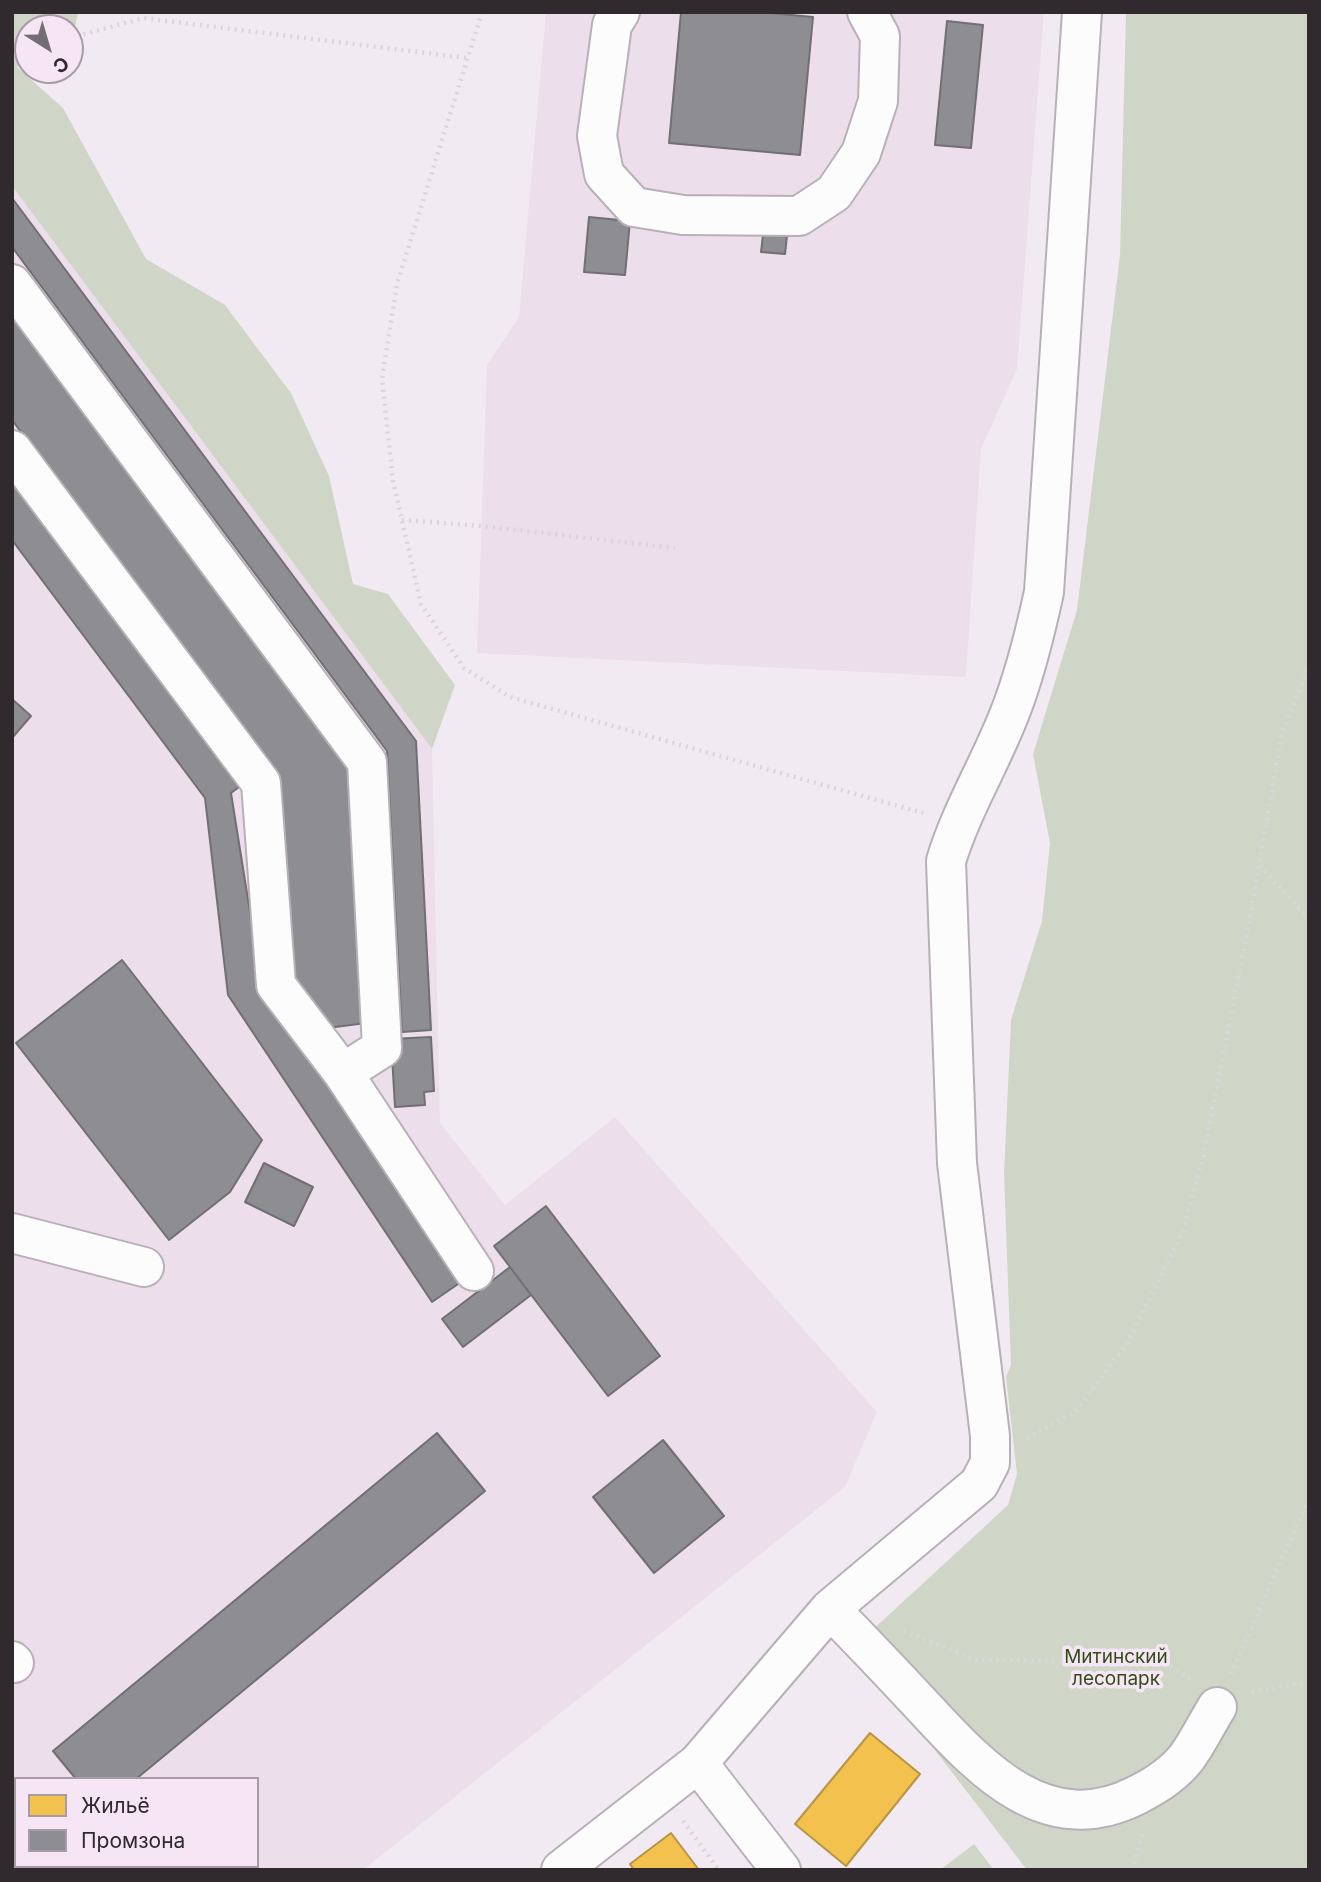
<!DOCTYPE html>
<html>
<head>
<meta charset="utf-8">
<style>
	body { margin:0 }
	#map { position:relative; width:1321px; height:1882px; overflow:hidden; background:#f2eaf2; font-family:Inter,sans-serif }
	canvas { display:block }
	.frame { position:absolute; inset:0; border:14px solid #302a2f; pointer-events:none }
	.legend { position:absolute; left:14px; top:1777px; width:245px; height:91px; box-sizing:border-box; background:#f6e6f5; border:2px solid #a79ba6; margin:0; padding:9px 12px; list-style:none; font-size:21px; color:#302a2f }
	.legend li { display:flex; align-items:center; gap:14px; height:35px }
	.legend b { width:35px; border:2px solid #a79ba6 }
	.north { position:absolute; left:14px; top:14px; width:70px; height:70px; box-sizing:border-box; background:#f6e6f5; border:2px solid #a79ba6; border-radius:50%; rotate:143deg; font-size:19px; font-weight:700; line-height:28px; text-align:center; color:#302a2f }
	.north::after { content:''; display:block; margin:auto; width:24px; height:32px; background:#746d73; clip-path:polygon(50% 0,100% 100%,50% 72%,0 100%) }
</style>
</head>
<body>
<div id="map">
<canvas width="1321" height="1882"></canvas>
<div class="frame"></div>
<ul class="legend">
<li><b style="height:19px;background:#f2c14e"></b>Жильё</li>
<li><b style="height:19px;background:#8d8d92"></b>Промзона</li>
</ul>
<div class="north">С</div>
</div>
<script>
const context = document.querySelector('canvas').getContext('2d');
context.lineJoin = 'round';
function fill(path, color) {
  context.fillStyle = color;
  context.fill(path, 'evenodd');
}
function stroke(path, color, width, dash) {
  context.strokeStyle = color;
  context.lineWidth = width;
  context.lineCap = dash ? 'butt' : 'round';
  context.setLineDash(dash || []);
  context.stroke(path);
}
function label(font, color, halo, rows, align = 'center') {
  context.font = font + ' Inter,sans-serif';
  context.lineWidth = 7;
  context.setLineDash([]);
  context.textBaseline = 'middle';
  context.strokeStyle = halo;
  context.fillStyle = color;
  for (const [text, x, y, turn = 0] of rows) {
    context.save();
    context.translate(x, y);
    context.rotate((+turn || 0) * Math.PI / 180);
    context.textAlign = isNaN(turn) ? turn : align;
    if (halo) context.strokeText(text, 0, 0);
    context.fillText(text, 0, 0);
    context.restore();
  }
}
fill(new Path2D(`
	M 546,12 L 1044,12 L 1017,369 L 981,449 L 966,677 L 477,653 L 487,365 L 519,317 Z
	M 12,186 L 432,749 L 440,1123 L 505,1205 L 615,1117 L 877,1412 L 845,1487 L 363,1870 L 27,1870 L 23,1866 L 257,1866 L 257,1779 L 16,1779 L 16,1860 L 12,1857 Z`), '#eddeec');
fill(new Path2D(`
	M 12,12 L 78,12 L 74,32 L 70,34 L 70,28 L 28,28 L 28,56 L 17,67 L 63,108 L 146,259 L 225,305 L 291,393 L 329,476 L 353,584 L 388,594 L 455,685 L 432,749 L 12,186 Z
	M 1126,12 L 1309,12 L 1309,1870 L 1027,1870 L 855,1646 L 1008,1505 L 1017,1474 L 1006,1377 L 1011,1365 L 1004,1174 L 1011,1020 L 1042,921 L 1050,843 L 1033,754 L 1077,610 L 1120,255 Z
	M 974,1844 L 994,1870 L 940,1870 Z`), '#cfd6c7');
const homes = new Path2D(`
	M 870,1733 L 920,1774 L 846,1866 L 795,1824 Z
	M 671,1833 L 699,1870 L 634,1870 L 630,1864 Z`);
fill(homes, '#f2c14e');
stroke(homes, '#b89445', 2);
const industry = new Path2D(`
	M 681,12 L 760,12 L 813,17 L 800,155 L 669,143 Z
	M 947,21 L 983,25 L 971,148 L 935,145 Z
	M 12,198 L 416,741 L 431,1030 L 402,1032 L 387,751 L 12,247 Z
	M 589,217 L 630,221 L 625,275 L 584,272 Z
	M 764,226 L 788,227 L 785,254 L 761,252 Z
	M 12,312 L 353,766 L 366,1023 L 320,1029 L 295,996 L 280,778 L 12,420 Z
	M 12,476 L 243,784 L 231,793 L 261,981 L 461,1282 L 432,1302 L 228,995 L 205,798 L 12,540 Z
	M 12,699 L 31,716 L 12,738 Z
	M 122,960 L 262,1140 L 230,1192 L 169,1240 L 16,1043 Z
	M 431,1037 L 434,1091 L 424,1092 L 425,1105 L 395,1107 L 391,1039 Z
	M 264,1163 L 313,1187 L 294,1226 L 245,1202 Z
	M 546,1206 L 660,1356 L 608,1396 L 494,1246 Z
	M 510,1267 L 531,1295 L 463,1347 L 442,1319 Z
	M 437,1433 L 485,1491 L 136,1779 L 76,1779 L 53,1751 Z
	M 663,1440 L 724,1516 L 654,1573 L 593,1497 Z`);
fill(industry, '#8d8d92');
stroke(industry, '#716f74', 2);
const minor = new Path2D(`
	M 620,12 L 612,25 L 597,136 L 604,174 L 634,207 L 683,215 L 799,216 L 834,193 L 861,153 L 878,101 L 880,36 L 867,12
	M 12,284 L 367,762 L 382,1048 L 343,1073
	M 12,450 L 261,783 L 276,985 L 343,1073 L 474,1271
	M 12,1233 L 144,1267
	M 830,1609 C 860,1639 889,1670 918,1701 C 976,1763 1043,1843 1137,1795 C 1155,1786 1174,1774 1187,1757 C 1198,1742 1207,1723 1217,1707
	M 12,1661 L 14,1663
	M 698,1763 L 781,1870
	M 561,1870 L 698,1763 L 830,1609 L 979,1484 L 990,1463 L 990,1436 L 957,1163 L 946,861 C 963,805 995,756 1014,702 C 1027,666 1036,629 1044,592 L 1082,12`);
stroke(minor, '#b7b1b7', 42);
stroke(new Path2D(`
	M 482,12 L 397,284 L 382,379 L 393,481 L 421,604 L 464,668 L 510,697 L 923,813
	M 70,38 L 143,18 L 467,58
	M 12,54 L 28,50
	M 402,520 L 482,526 L 675,548
	M 1260,866 L 1309,919
	M 1027,1438 L 1075,1412 L 1128,1342 L 1183,1232 L 1204,1153 L 1247,934 L 1282,733 L 1309,666
	M 904,1631 L 976,1660 L 1165,1663 L 1192,1680
	M 1231,1674 L 1309,1498
	M 1252,1692 L 1309,1682
	M 683,1821 L 719,1870
	M 1132,1870 L 1143,1832`), '#d9d6d9', 4.5, [2, 5]);
stroke(minor, '#fdfcfd', 38);
label('19px', '#334d18', '#f6e6f5', [
	["Митинский",1116,1657],
	["лесопарк",1116,1679]
]);
</script>
</body>
</html>
